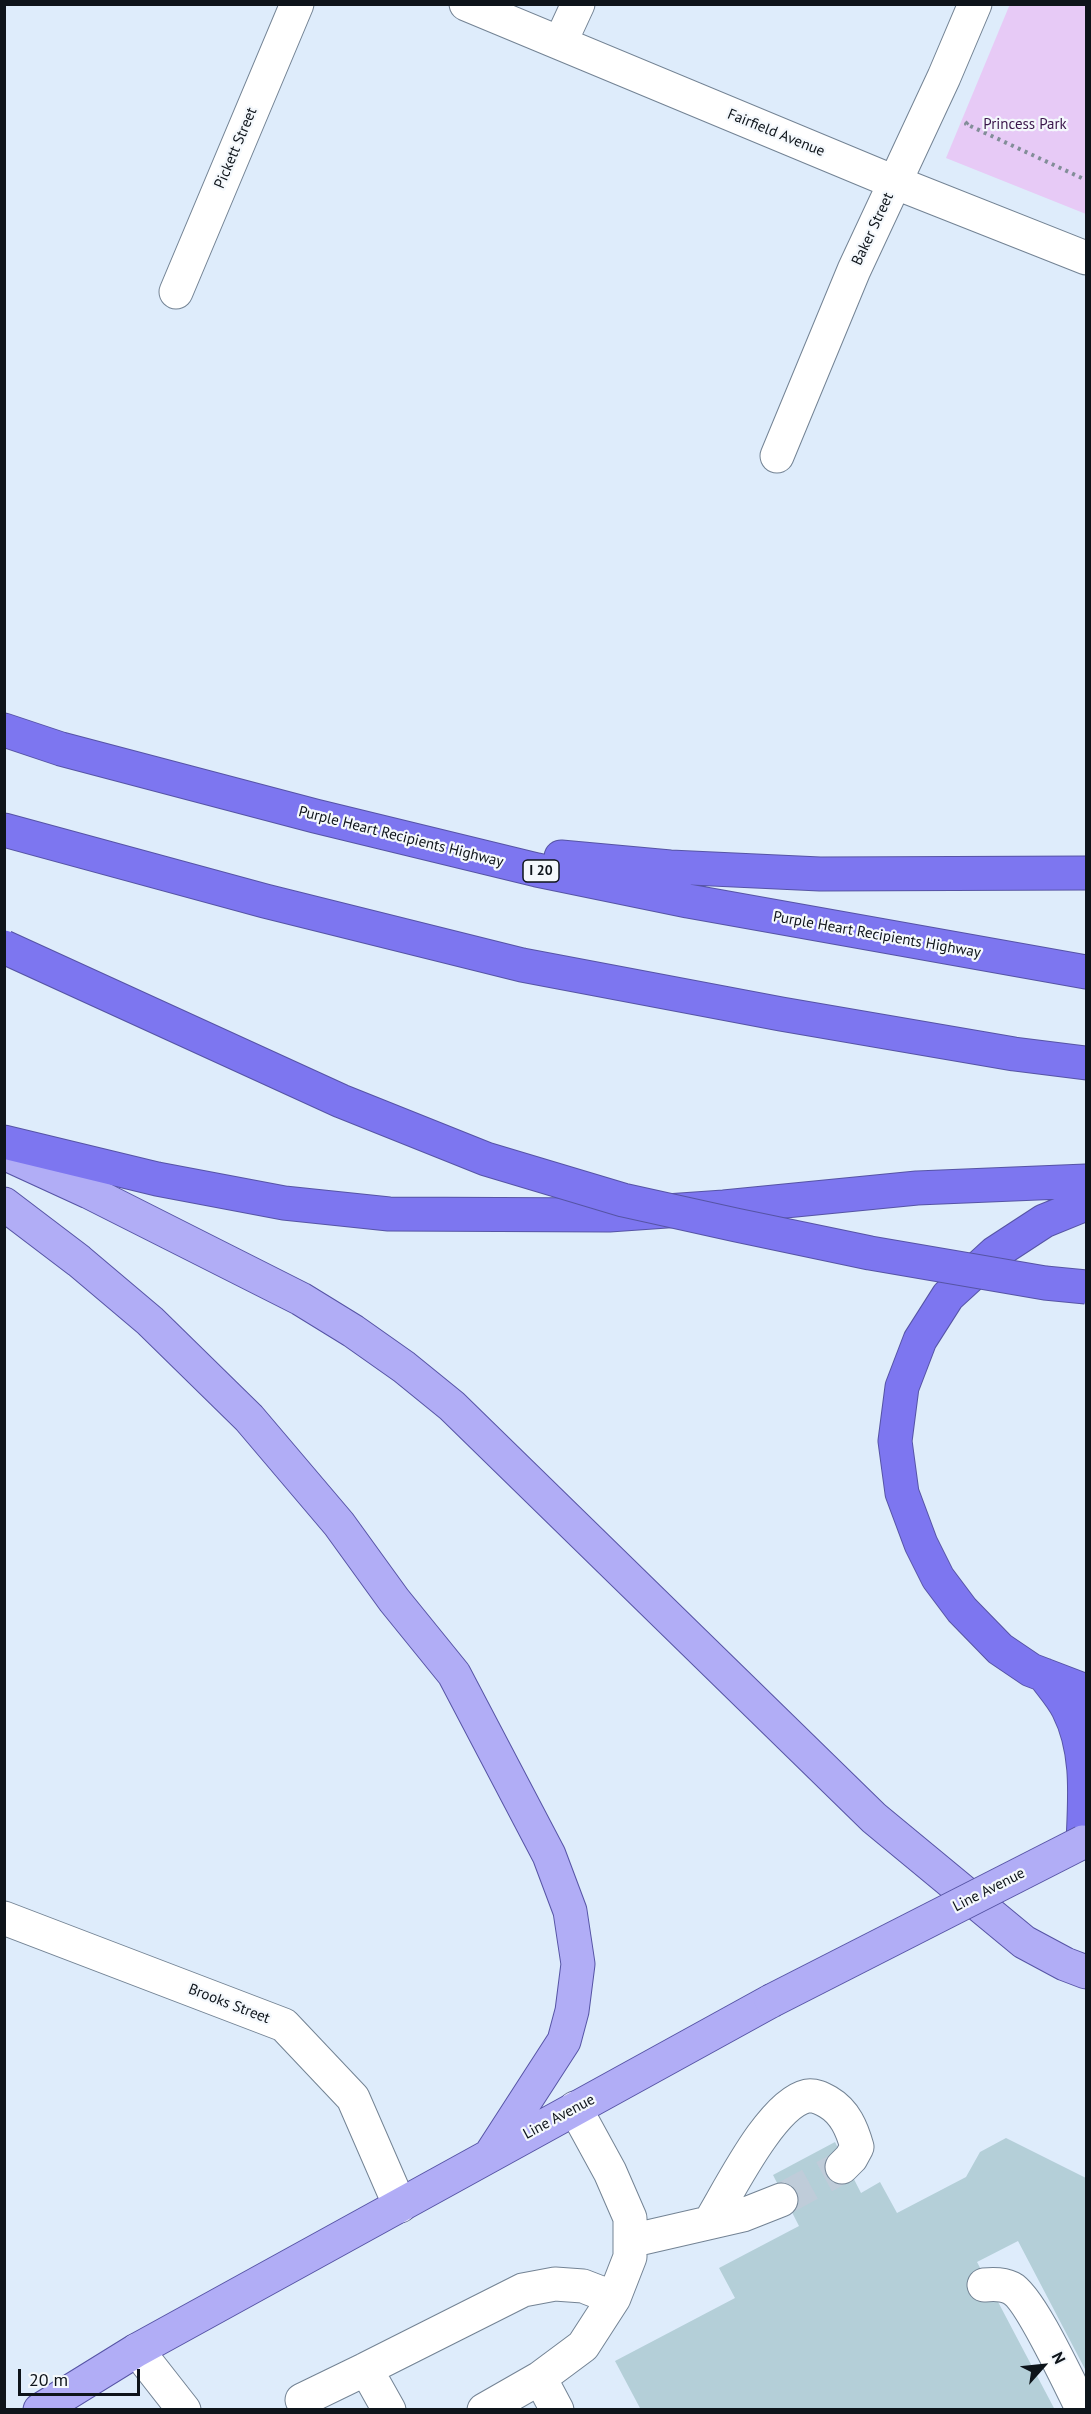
<!DOCTYPE html>
<html>
<head>
<meta charset="utf-8">
<style>
	body { margin:0 }
	#map { position:relative; width:1091px; height:2414px; overflow:hidden; background:#deecfb; font-family:"PT Sans",sans-serif }
	canvas { display:block }
	.frame { position:absolute; inset:0; border:6px solid #0e141a; pointer-events:none }
	.north { position:absolute; left:1013px; top:2336px; width:60px; height:60px; -webkit-text-stroke:4px #f4f8fc; paint-order:stroke; rotate:63deg; font-size:16px; font-weight:700; line-height:24px; text-align:center; color:#0e141a }
	.north::after { content:''; display:block; margin:auto; width:21px; height:27px; background:#0e141a; clip-path:polygon(50% 0,100% 100%,50% 72%,0 100%) }
	.scale { position:absolute; left:18px; top:2369px; width:122px; height:27px; box-sizing:border-box; border:3px solid #0e141a; border-top:0; padding-left:8px; font-size:18px; line-height:21px; white-space:nowrap; color:#0e141a; -webkit-text-stroke:4px #f4f8fc; paint-order:stroke }
</style>
</head>
<body>
<div id="map">
<canvas width="1091" height="2414"></canvas>
<div class="frame"></div>
<div class="north">N</div>
<div class="scale">20 m</div>
</div>
<script>
const context = document.querySelector('canvas').getContext('2d');
context.lineJoin = 'round';
function fill(path, color) {
  context.fillStyle = color;
  context.fill(path, 'evenodd');
}
function stroke(path, color, width, dash) {
  context.strokeStyle = color;
  context.lineWidth = width;
  context.lineCap = dash ? 'butt' : 'round';
  context.setLineDash(dash || []);
  context.stroke(path);
}
function label(font, color, halo, rows, align = 'center') {
  context.font = font + ' "PT Sans",sans-serif';
  context.lineWidth = 4.5;
  context.setLineDash([]);
  context.textBaseline = 'middle';
  context.strokeStyle = halo;
  context.fillStyle = color;
  for (const [text, x, y, turn = 0] of rows) {
    context.save();
    context.translate(x, y);
    context.rotate((+turn || 0) * Math.PI / 180);
    context.textAlign = isNaN(turn) ? turn : align;
    if (halo) context.strokeText(text, 0, 0);
    context.fillText(text, 0, 0);
    context.restore();
  }
}
fill(new Path2D(`
	M 1010,4 L 1086,5 L 1086,214 L 946,158 Z`), '#e7caf6');
fill(new Path2D(`
	M 1006,2138 L 1086,2178 L 1086,2371 L 1018,2241 L 977,2262 L 1055,2410 L 641,2410 L 615,2361 L 735,2298 L 719,2268 L 799,2226 L 773,2175 L 835,2142 L 861,2193 L 880,2182 L 897,2213 L 966,2177 L 980,2152 Z`), '#b4cfd8');
stroke(new Path2D(`
	M 781,2200 L 842,2167`), '#bfccd9', 33, [33, 16]);
const minor = new Path2D(`
	M 466,4 L 894,182 L 1086,258
	M 560,43 L 578,4
	M 176,292 L 297,4
	M 777,456 L 854,270 L 944,77 L 975,4
	M 4,1918 L 284,2025 L 353,2098 L 400,2206
	M 710,2222 C 729,2191 771,2104 807,2096 C 815,2095 821,2098 828,2102 C 845,2112 852,2129 857,2147 L 851,2158 L 842,2167
	M 630,2241 L 743,2215 L 781,2200
	M 984,2285 C 993,2284 1003,2284 1011,2288 C 1030,2297 1071,2387 1083,2410
	M 137,2350 L 184,2410
	M 540,2378 L 557,2410
	M 302,2400 L 366,2369
	M 389,2410 L 366,2369 L 523,2290 L 555,2284 L 583,2286 L 614,2298
	M 484,2410 L 540,2378 L 583,2346 L 614,2298 L 630,2257 L 630,2218 L 610,2172 L 575,2108`);
const major = new Path2D(`
	M 4,1153 L 89,1192 L 301,1299 L 353,1331 L 404,1367 L 452,1406 L 874,1818 L 1024,1942 L 1065,1964 L 1086,1972
	M 4,1204 L 79,1261 L 150,1321 L 249,1418 L 339,1524 L 394,1600 L 454,1674 L 549,1855 L 570,1911 L 578,1964 L 572,2011 L 564,2041 L 491,2154
	M 40,2410 L 137,2350 L 771,2001`);
const highway = new Path2D(`
	M 4,730 L 61,749 L 315,816 L 537,870 L 688,901 L 1086,972
	M 4,830 L 265,901 L 522,965 L 781,1014 L 1014,1054 L 1086,1063
	M 561,857 L 670,867 L 820,874 L 1086,873
	M 4,1142 L 157,1179 L 284,1203 L 389,1214 L 609,1215 L 724,1207 L 917,1188 L 1086,1181
	M 1086,1204 L 1044,1221 L 995,1253 L 948,1296 L 920,1340 L 902,1387 L 895,1441 L 902,1493 L 921,1544 L 938,1578 L 962,1610 L 1000,1649 L 1031,1670 L 1086,1691
	M 1044,1675 C 1052,1686 1062,1697 1068,1709 C 1089,1750 1085,1797 1083,1842`);
stroke(minor, '#738394', 35);
stroke(major, '#5654a5', 35);
stroke(highway, '#5654a5', 35);
stroke(new Path2D(`
	M 968,122 L 966,124 L 1086,180`), '#828d98', 4, [3, 4.5]);
stroke(minor, '#fff', 33);
stroke(major, '#b1adf6', 33);
stroke(highway, '#7d76f0', 33);
const majorBridge = new Path2D(`
	M 771,2001 L 1083,1842`);
const highwayBridge = new Path2D(`
	M 4,947 L 341,1101 L 486,1159 L 623,1200 L 736,1225 L 870,1253 L 1045,1283 L 1086,1287`);
stroke(majorBridge, '#5654a5', 35, []);
stroke(highwayBridge, '#5654a5', 35, []);
stroke(majorBridge, '#b1adf6', 33);
stroke(highwayBridge, '#7d76f0', 33);
for (const [x, y, w] of [
	[541,871,36]
]) {
  const box = new Path2D();
  box.roundRect(x - w / 2, y - 11, w, 22, 4.5);
  context.fillStyle = '#f4f8fc';
  context.fill(box);
  stroke(box, '#0e141a', 1.5);
}
label('bold 14px', '#0e141a', null, [
	["I 20",541,871]
]);
label('15px', '#3a164a', '#f4f8fc', [
	["Princess Park",1025,125]
]);
label('15px', '#0e141a', '#f4f8fc', [
	["Fairfield Avenue",776,133,22],
	["Pickett Street",236,148,-67],
	["Baker Street",873,229,-65],
	["Purple Heart Recipients Highway",401,837,14],
	["Purple Heart Recipients Highway",877,935,10],
	["Line Avenue",989,1890,-27],
	["Brooks Street",229,2004,21],
	["Line Avenue",559,2117,-28]
]);
</script>
</body>
</html>
